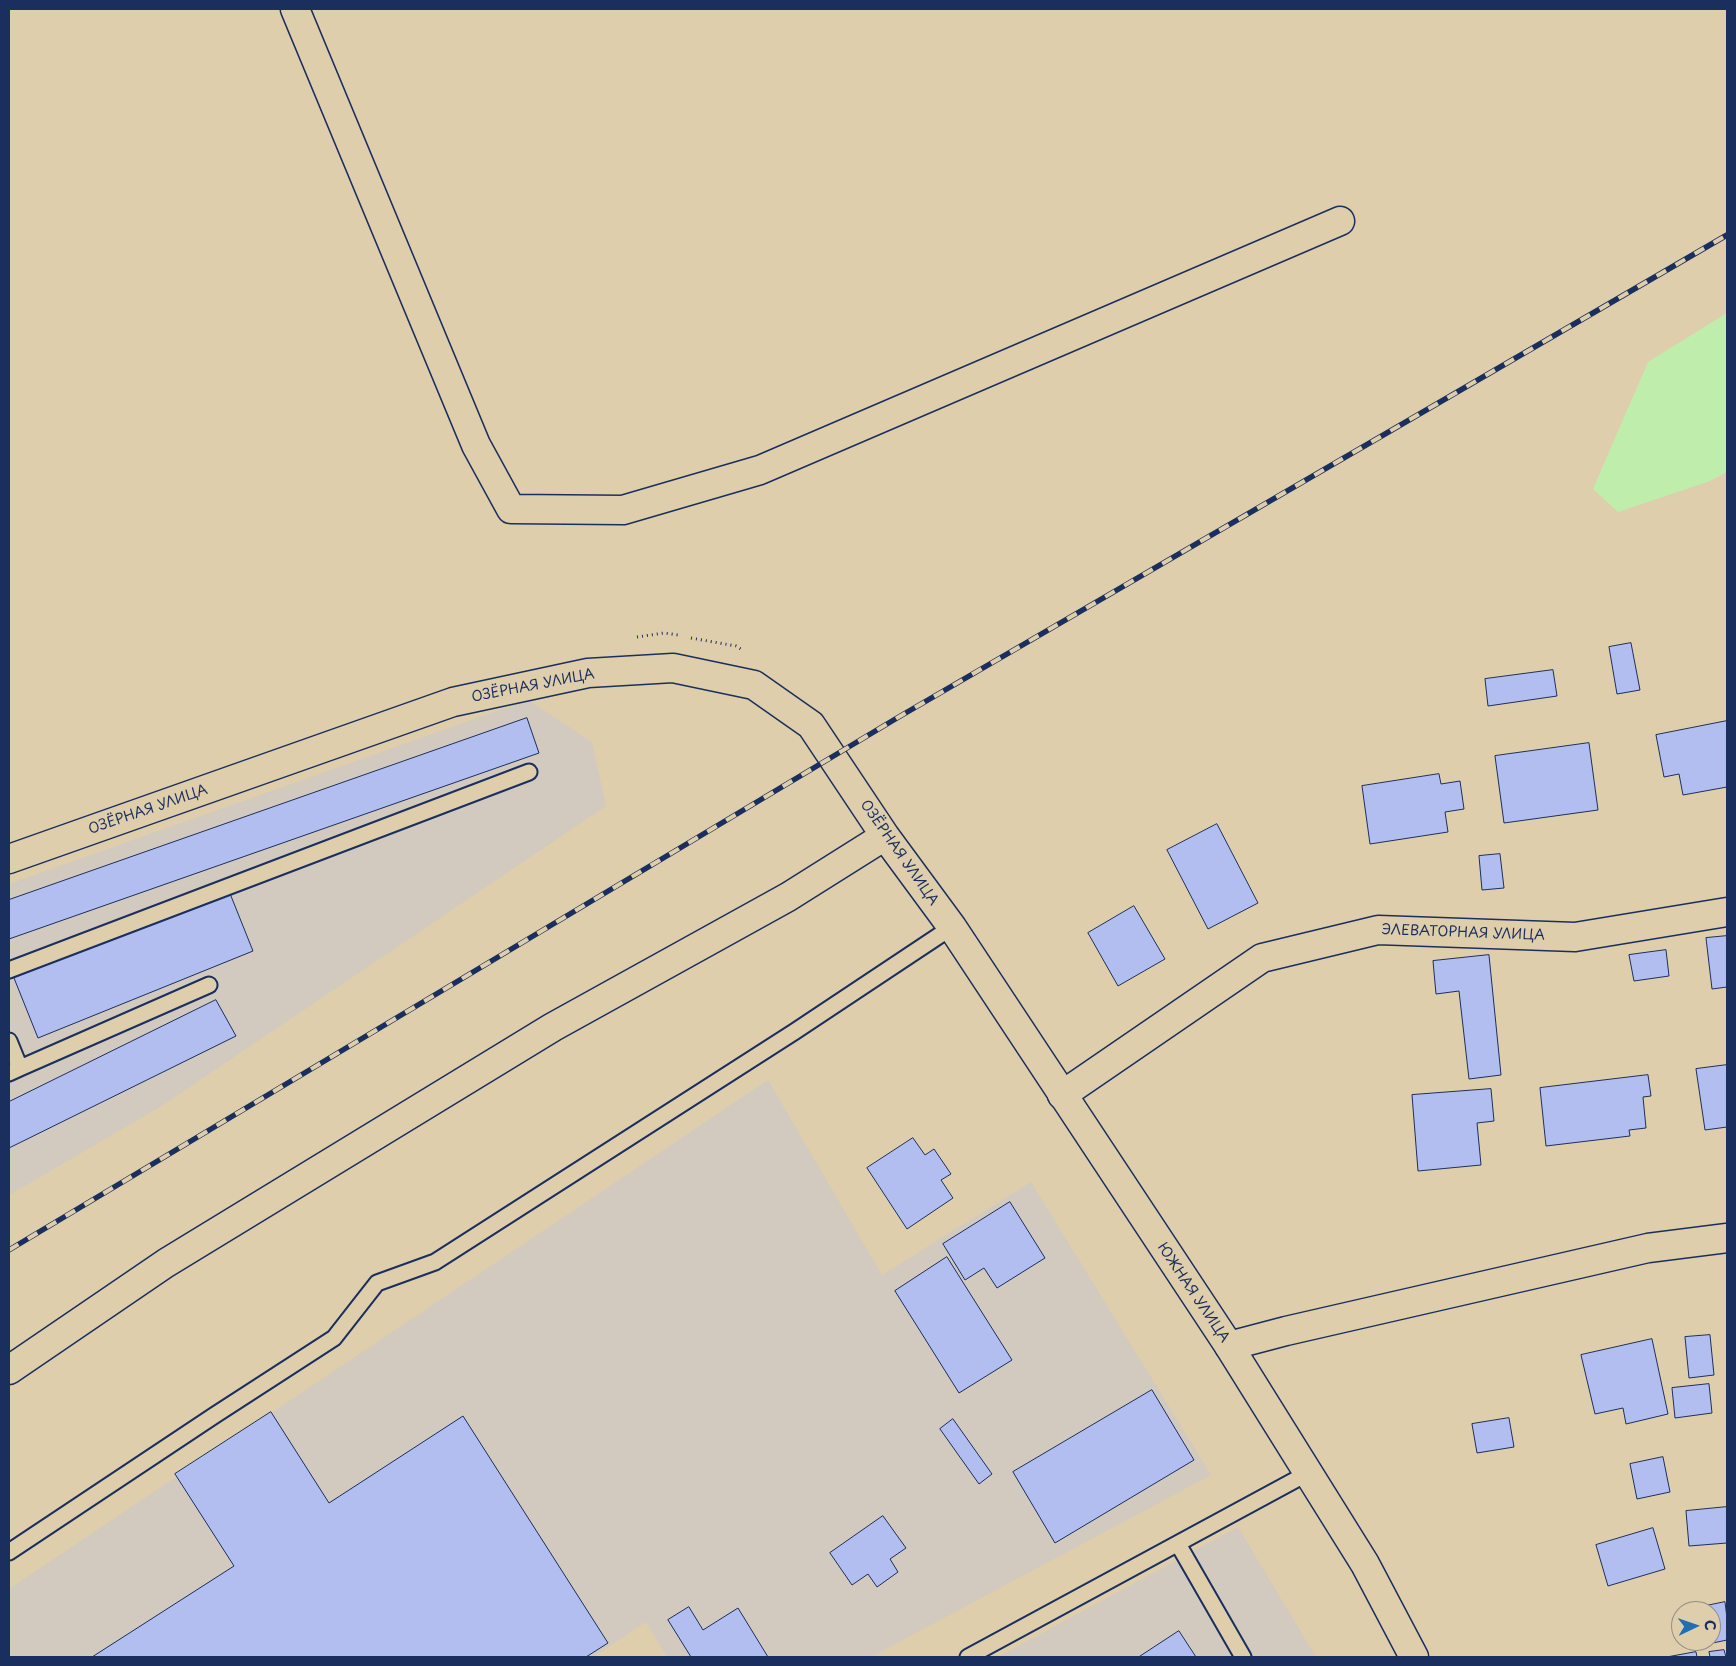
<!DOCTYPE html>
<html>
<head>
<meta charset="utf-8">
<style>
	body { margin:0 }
	#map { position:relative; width:1736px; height:1666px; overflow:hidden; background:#dfceab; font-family:"Playpen Sans",sans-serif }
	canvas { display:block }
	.frame { position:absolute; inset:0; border:10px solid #1b2f5e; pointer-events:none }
	.north { position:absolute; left:1671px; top:1601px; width:50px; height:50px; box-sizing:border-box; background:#dfceab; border:1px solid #918e8c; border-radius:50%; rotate:87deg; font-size:14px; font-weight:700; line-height:20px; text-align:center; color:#1b2f5e }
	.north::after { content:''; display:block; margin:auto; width:18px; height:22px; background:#1f6fb2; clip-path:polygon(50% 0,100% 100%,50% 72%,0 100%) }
</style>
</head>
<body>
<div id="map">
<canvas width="1736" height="1666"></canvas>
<div class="frame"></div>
<div class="north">С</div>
</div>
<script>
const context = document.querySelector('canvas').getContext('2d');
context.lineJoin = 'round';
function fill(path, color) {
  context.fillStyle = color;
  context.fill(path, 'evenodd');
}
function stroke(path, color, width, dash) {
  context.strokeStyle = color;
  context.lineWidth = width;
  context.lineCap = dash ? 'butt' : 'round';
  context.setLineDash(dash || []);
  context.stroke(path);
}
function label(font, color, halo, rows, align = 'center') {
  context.font = font + ' "Playpen Sans",sans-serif';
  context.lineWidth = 5;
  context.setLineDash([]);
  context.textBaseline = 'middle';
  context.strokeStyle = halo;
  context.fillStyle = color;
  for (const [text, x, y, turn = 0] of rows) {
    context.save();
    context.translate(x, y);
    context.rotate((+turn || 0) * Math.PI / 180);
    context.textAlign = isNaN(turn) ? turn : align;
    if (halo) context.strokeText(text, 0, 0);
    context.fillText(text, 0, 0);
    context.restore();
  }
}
fill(new Path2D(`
	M 528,700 L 592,742 L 606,806 L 160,1107 L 9,1195 L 9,884 Z
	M 768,1080 L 882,1275 L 1031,1182 L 1211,1475 L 871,1657 L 667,1657 L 646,1622 L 593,1657 L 9,1657 L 9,1589 Z
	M 1238,1527 L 1316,1657 L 998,1657 Z`), '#d2c9bf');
fill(new Path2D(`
	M 1727,313 L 1727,472 L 1710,481 L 1618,512 L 1593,489 L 1648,362 Z`), '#bfeeac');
const building = new Path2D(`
	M 1631,643 L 1640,690 L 1617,694 L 1609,647 Z
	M 1553,670 L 1557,696 L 1488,706 L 1485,679 Z
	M 527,718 L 539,753 L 9,939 L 9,900 Z
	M 1727,721 L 1727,787 L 1683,795 L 1679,774 L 1664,777 L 1656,735 Z
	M 1589,743 L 1598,810 L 1504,823 L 1495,756 Z
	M 1439,774 L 1441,784 L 1460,781 L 1464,809 L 1445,812 L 1448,832 L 1370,844 L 1362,786 Z
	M 1217,824 L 1258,903 L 1208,929 L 1167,850 Z
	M 1500,854 L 1504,888 L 1482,890 L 1479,856 Z
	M 229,891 L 253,951 L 38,1038 L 14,978 Z
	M 1134,906 L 1165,959 L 1118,986 L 1088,933 Z
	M 1727,936 L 1727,987 L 1712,989 L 1706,938 Z
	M 1666,950 L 1669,976 L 1634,981 L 1629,955 Z
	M 1489,955 L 1501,1075 L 1469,1079 L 1459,991 L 1436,994 L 1433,961 Z
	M 216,1000 L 236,1036 L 9,1148 L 9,1102 Z
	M 1727,1065 L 1727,1127 L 1705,1130 L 1696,1069 Z
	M 1648,1075 L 1651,1096 L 1643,1097 L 1646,1128 L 1629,1130 L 1630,1136 L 1546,1146 L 1540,1088 Z
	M 1491,1089 L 1494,1121 L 1477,1123 L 1481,1165 L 1418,1171 L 1412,1095 Z
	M 913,1138 L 925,1155 L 934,1149 L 951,1174 L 941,1180 L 953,1198 L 907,1229 L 867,1168 Z
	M 1010,1202 L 1045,1258 L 997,1288 L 984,1268 L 965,1280 L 943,1244 Z
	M 947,1257 L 1012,1360 L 959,1393 L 895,1291 Z
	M 1710,1335 L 1714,1375 L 1689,1378 L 1685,1337 Z
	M 1652,1339 L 1668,1414 L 1626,1424 L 1623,1408 L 1595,1414 L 1581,1355 Z
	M 1709,1384 L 1712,1413 L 1675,1418 L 1672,1388 Z
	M 1152,1390 L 1194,1460 L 1055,1543 L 1013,1472 Z
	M 271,1412 L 329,1503 L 463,1416 L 608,1643 L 586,1657 L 92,1657 L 234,1566 L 175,1474 Z
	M 1509,1418 L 1514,1447 L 1477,1453 L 1472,1424 Z
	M 953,1419 L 992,1474 L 979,1484 L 940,1429 Z
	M 1663,1457 L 1670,1492 L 1637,1499 L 1630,1464 Z
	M 1727,1507 L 1727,1543 L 1689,1546 L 1686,1511 Z
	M 883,1516 L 906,1548 L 890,1559 L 898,1572 L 877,1587 L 868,1574 L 852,1585 L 830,1553 Z
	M 1653,1528 L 1665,1569 L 1608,1586 L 1596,1545 Z
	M 1725,1602 L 1727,1618 L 1727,1640 L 1708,1644 L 1708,1641 L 1711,1641 L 1711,1611 L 1702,1611 L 1701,1607 Z
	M 689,1607 L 703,1630 L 738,1608 L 768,1657 L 691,1657 L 668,1620 Z
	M 1179,1631 L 1196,1657 L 1139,1657 Z
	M 1724,1650 L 1726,1657 L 1710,1657 L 1709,1652 Z
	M 1696,1652 L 1697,1657 L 1667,1657 Z`);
fill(building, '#b2beef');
stroke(building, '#1b2f5e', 1);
const service = new Path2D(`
	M 9,970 L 529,772
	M 9,1041 L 20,1068 L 9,1073
	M 20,1068 L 209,985
	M 1178,1544 L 1243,1657
	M 9,1552 L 215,1415 L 334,1338 L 377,1283 L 435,1262 L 794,1032 L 952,927
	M 968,1657 L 1308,1473`);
const minor = new Path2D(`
	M 295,9 L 476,445 L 511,509 L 623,510 L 760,470 L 1340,221
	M 1062,1095 L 1262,958 L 1378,930 L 1575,937 L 1727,912
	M 1229,1346 L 1286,1331 L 1648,1248 L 1727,1238`);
const tertiary = new Path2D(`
	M 9,859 L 453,702 L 588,673 L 673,668 L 754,685 L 811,725 L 885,836 L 952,927 L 1229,1346 L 1365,1564 L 1414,1657
	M 9,1370 L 166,1263 L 553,1027 L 788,897 L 885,836`);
stroke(service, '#1b2f5e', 19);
stroke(minor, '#1b2f5e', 31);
stroke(tertiary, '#1b2f5e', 31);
stroke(new Path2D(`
	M 637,637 L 664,633 L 678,635
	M 691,638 L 736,646 L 741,649`), '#1b2f5e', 3, [1, 4]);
stroke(service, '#dfceab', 15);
stroke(minor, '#dfceab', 28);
stroke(tertiary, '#dfceab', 28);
const rail = new Path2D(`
	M 9,1250 L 897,718 L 1727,235`);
stroke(rail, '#1b2f5e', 5.5);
stroke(rail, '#dfceab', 4, [11]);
label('14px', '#1b2f5e', '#dfceab', [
	["ОЗЁРНАЯ УЛИЦА",533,686,-11],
	["ОЗЁРНАЯ УЛИЦА",148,810,-19],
	["ОЗЁРНАЯ УЛИЦА",899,853,55],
	["ЭЛЕВАТОРНАЯ УЛИЦА",1463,933,2],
	["ЮЖНАЯ УЛИЦА",1193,1293,56]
]);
</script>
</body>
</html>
